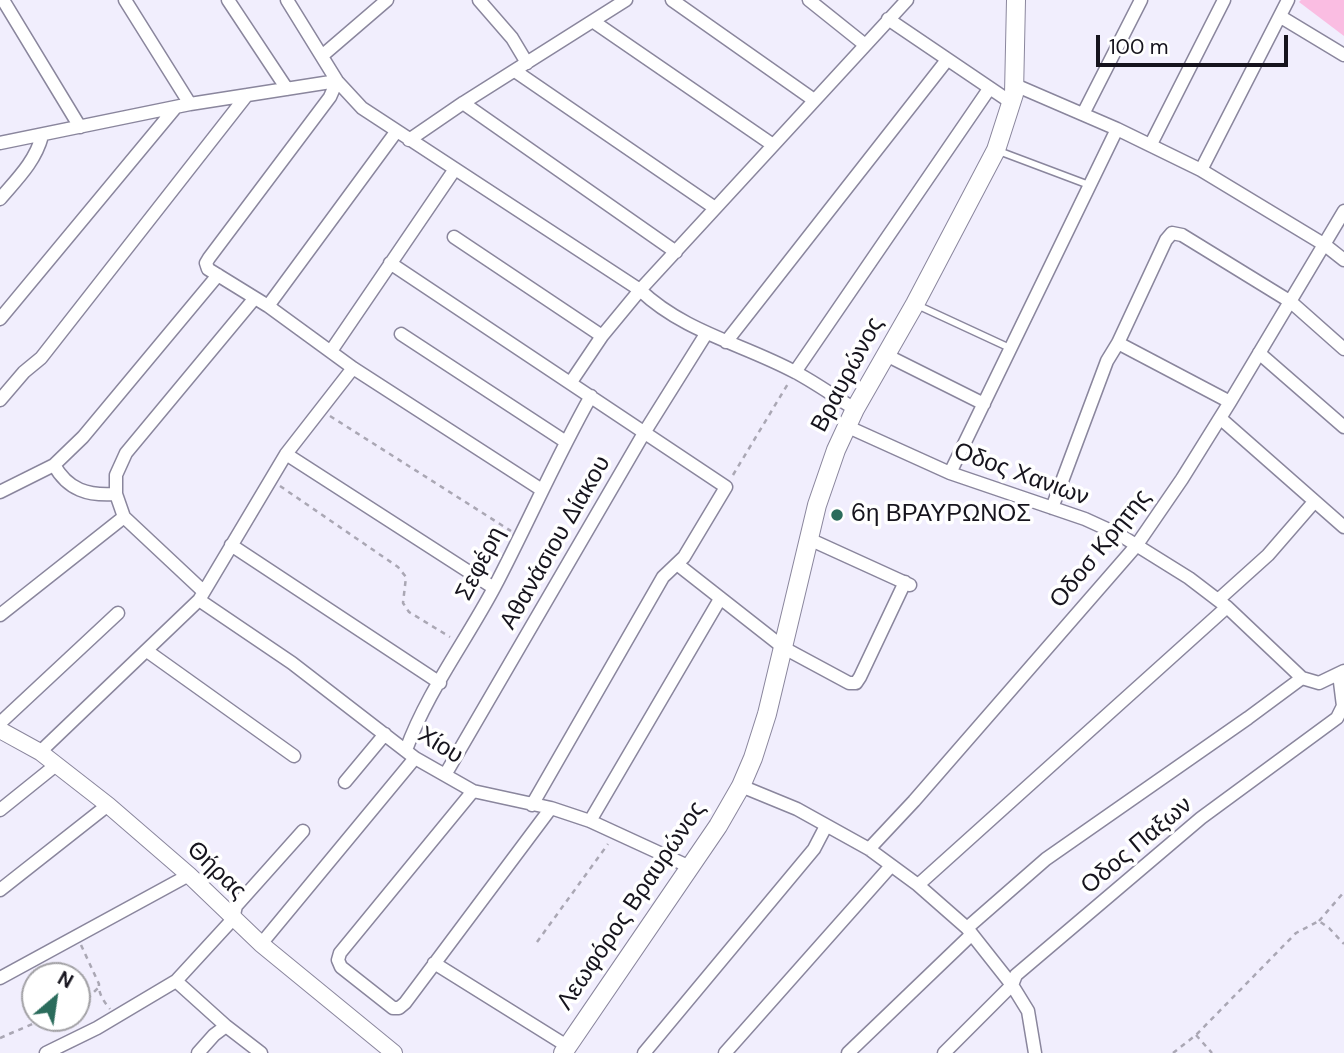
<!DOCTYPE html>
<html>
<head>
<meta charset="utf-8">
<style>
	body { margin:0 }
	#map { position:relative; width:1344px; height:1053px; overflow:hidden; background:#f1eefd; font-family:"DM Sans",sans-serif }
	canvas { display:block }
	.north { position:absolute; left:21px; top:962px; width:70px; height:70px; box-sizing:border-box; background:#fff; border:2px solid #a2a1a5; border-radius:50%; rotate:29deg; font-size:19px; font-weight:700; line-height:28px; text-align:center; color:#16141d }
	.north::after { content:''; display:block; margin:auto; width:24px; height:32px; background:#2b6c5c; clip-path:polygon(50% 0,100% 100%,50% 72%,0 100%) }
	.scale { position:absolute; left:1096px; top:35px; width:192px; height:32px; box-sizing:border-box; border:4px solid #16141d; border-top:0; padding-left:9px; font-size:21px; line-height:24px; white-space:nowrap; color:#16141d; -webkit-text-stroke:5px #fff; paint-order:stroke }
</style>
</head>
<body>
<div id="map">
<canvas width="1344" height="1053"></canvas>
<div class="north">N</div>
<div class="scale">100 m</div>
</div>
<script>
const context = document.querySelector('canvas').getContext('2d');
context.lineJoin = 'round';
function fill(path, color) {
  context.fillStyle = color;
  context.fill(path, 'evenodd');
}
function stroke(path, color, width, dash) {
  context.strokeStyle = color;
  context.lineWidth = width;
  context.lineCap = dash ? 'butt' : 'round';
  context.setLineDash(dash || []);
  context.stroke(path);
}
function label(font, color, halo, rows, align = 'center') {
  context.font = font + ' "DM Sans",sans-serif';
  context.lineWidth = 7;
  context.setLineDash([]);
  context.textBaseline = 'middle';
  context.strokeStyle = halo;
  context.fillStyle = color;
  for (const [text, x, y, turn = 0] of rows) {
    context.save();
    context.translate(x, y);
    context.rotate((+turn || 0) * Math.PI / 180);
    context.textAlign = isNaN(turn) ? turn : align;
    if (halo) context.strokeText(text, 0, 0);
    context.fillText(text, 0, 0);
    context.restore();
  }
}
fill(new Path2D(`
	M 1301,0 L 1344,0 L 1344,36 L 1299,2 Z`), '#fabde2');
const service = new Path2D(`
	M 996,150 L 1089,185
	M 917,305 L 1012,349`);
const minor = new Path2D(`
	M 3,0 L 80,127
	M 125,0 L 190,104
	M 228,0 L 287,89
	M 287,0 L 337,81 L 362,108 L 640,290 C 684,332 743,344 795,372 C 816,383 835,397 855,409
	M 479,0 L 512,38 L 527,63
	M 672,0 L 814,100
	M 809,0 L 864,44
	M 1281,17 L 1344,55
	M 888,19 L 1012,103
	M 594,22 L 773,145
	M 323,55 L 387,0
	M 515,71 L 715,208
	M 337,81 L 330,97 L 209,258 L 206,263 L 208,269 L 268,306 L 353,368 L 542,490
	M 1015,85 L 1117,129 L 1201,170 L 1325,245 L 1344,260
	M 463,103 L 676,252
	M 1083,114 L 1141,0
	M 409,140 L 463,103 L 626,0
	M 0,143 L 190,104 L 337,81
	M 1151,144 L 1224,0
	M 1201,170 L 1288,0
	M 0,199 C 17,179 35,162 42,136
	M 454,237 L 602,336
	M 390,263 L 726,487 L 684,557 L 663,577 L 532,805
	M 268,306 L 396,132
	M 0,319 L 176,107
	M 401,334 L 566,442
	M 726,342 L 947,60
	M 1118,343 L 1230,402
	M 331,351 L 455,169
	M 1259,353 L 1344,427
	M 886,355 L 984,404
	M 795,372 L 989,89
	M 571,382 L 602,336 L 640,290 L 907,0
	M 0,400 L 24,372 L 41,358 L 247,95
	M 1220,418 L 1344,527
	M 846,426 L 950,473 L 1085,519 L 1120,535 L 1189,578 L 1227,607 L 1302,678 L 1319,683 L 1344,671
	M 286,454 L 494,588
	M 54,465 C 68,490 88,496 116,494
	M 950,473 L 1117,129
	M 0,492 L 54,465 L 83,437 L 218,275
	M 1052,508 L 1107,361 L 1118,343 L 1166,240 L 1172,233 L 1182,235 L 1291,302 L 1344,349
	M 809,539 L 910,585
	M 231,545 L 440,683
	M 677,564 L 784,648 L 849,683 L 856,683 L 860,677 L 905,582
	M 203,591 L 124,517 L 116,494 L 116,475 L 126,453 L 254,299
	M 199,600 L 292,663 L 415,758 L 473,791 L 551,808 L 590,821 L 690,867
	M 1218,600 L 1268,555 L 1314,502
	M 0,615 L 124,517
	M 147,651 L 294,756
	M 0,723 L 118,613
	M 406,750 C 427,692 466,641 495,586 C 528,523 556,458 591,396
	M 40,752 L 199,600 L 286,454 L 353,368
	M 445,775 L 644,433 L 706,334
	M 345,782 L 385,734
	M 741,786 L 797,809 L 869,849 L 918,885 L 967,928 L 1012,985 L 1028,1011 L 1035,1053
	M 473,791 L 340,953 L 338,960 L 341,967 L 393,1008 L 399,1008 L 405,1003 L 551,808
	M 0,810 L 56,765
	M 590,821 L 720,599
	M 869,849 L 914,801 L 1136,546 L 1182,479 L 1230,402 L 1344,211
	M 918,885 L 1227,607
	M 0,890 L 108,805
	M 967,928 L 1046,859 L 1248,718 L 1302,678
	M 261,944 L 415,758
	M 434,963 L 567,1046
	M 0,978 L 189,875
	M 176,981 L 226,1026 L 261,1053
	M 46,1053 L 97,1028 L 176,981 L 233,919 L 236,906 L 303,831
	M 198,1053 L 214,1035 L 226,1026
	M 644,1053 L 814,849 L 826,826
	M 725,1053 L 890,867
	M 848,1053 L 971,935
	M 944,1053 L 1012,985 L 1016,975 L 1201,818 L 1337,718 L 1343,706 L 1339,674`);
const tertiary = new Path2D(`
	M 0,730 L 40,752 L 108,805 L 189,875 L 261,944 L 394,1053`);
const secondary = new Path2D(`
	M 563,1053 L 718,826 L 741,786 L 753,758 L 767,714 L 817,505 L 836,450 L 855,409 L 915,304 L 996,150 L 1014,94 L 1016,0`);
stroke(service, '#8a869d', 9);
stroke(minor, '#8a869d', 15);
stroke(tertiary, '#8a869d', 18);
stroke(secondary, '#8a869d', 20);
stroke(new Path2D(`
	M 330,416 L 511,531
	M 733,475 L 789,382
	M 280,486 L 398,567 L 406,577 L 403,603 L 409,612 L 450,637
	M 1319,921 L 1344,892
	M 537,942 L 608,844
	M 81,945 L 99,984 C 98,993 104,1002 110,1009
	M 77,1001 L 88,998 L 98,988
	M 1196,1035 L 1212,1053
	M 0,1038 L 46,1018
	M 1173,1053 L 1196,1035 L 1296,933 L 1319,921 L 1329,928 L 1344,944`), '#aaa7b4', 2.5, [5, 5]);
stroke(service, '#fff', 6);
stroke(minor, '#fff', 12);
stroke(tertiary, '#fff', 16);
stroke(secondary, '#fff', 18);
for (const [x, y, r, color] of [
	[837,515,7,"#2b6c5c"]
]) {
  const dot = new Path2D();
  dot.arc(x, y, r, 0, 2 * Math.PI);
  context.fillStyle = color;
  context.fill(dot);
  stroke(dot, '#fff', 2.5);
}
label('24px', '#16141d', '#fff', [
	["Βραυρώνος",848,375,-62],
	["Οδος Χανιων",1021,475,20],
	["Αθανάσιου Δίακου",556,543,-60],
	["Οδοσ Κρητης",1101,549,-51],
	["Σεφέρη",481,564,-63],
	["Χίου",440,746,32],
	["Οδος Παξων",1137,846,-40],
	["Θήρας",216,871,44],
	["Λεωφόρος Βραυρώνος",632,906,-56]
]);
label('24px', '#16141d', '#fff', [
	["6η ΒΡΑΥΡΩΝΟΣ",851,515]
], 'left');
</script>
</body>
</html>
